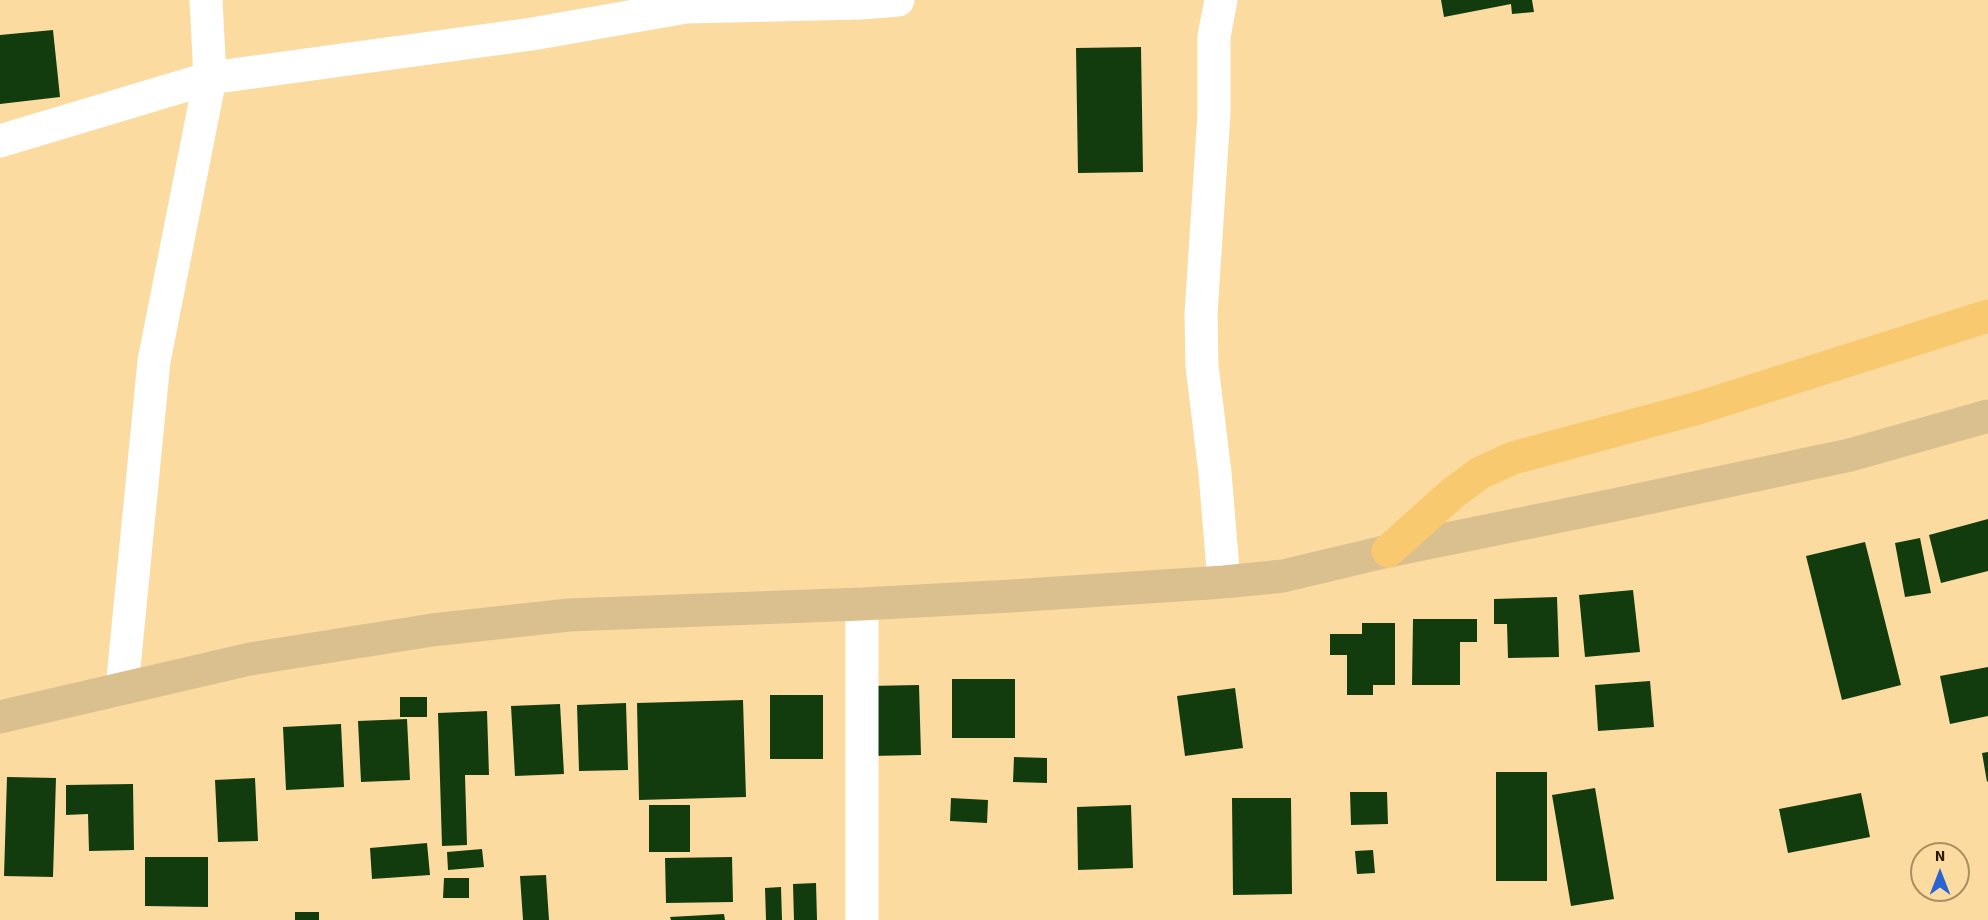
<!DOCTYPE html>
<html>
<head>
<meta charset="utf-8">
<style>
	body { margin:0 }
	#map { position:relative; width:1988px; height:920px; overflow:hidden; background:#fcdba1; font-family:"Source Sans 3",sans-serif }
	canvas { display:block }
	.north { position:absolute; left:1910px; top:842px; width:60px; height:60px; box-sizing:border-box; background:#fcdba1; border:2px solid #a88e61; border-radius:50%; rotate:0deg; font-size:16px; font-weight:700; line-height:24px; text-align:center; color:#2a1b00 }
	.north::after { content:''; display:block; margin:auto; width:21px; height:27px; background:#2964d2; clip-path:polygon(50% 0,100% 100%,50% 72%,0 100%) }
</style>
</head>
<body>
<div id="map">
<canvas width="1988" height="920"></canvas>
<div class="north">N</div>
</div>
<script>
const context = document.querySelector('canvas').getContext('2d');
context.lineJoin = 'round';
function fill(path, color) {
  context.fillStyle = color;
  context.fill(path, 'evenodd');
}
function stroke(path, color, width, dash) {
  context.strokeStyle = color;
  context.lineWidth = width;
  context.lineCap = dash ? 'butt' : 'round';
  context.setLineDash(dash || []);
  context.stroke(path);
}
fill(new Path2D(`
	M 1441,0 L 1532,0 L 1534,12 L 1512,14 L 1511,4 L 1444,17 Z
	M 53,30 L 60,97 L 0,104 L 0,35 Z
	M 1141,47 L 1143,172 L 1078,173 L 1076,48 Z
	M 1988,519 L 1988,571 L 1941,583 L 1929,535 Z
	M 1920,538 L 1931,593 L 1905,597 L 1895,543 Z
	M 1865,542 L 1901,685 L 1842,700 L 1806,556 Z
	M 1633,590 L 1640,652 L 1585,657 L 1579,595 Z
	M 1557,597 L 1559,657 L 1508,658 L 1507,624 L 1494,624 L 1494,599 Z
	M 1413,619 L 1477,619 L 1477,642 L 1460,642 L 1460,685 L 1412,685 Z
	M 1362,623 L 1395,623 L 1395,685 L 1373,685 L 1373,695 L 1347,695 L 1347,655 L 1330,655 L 1330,634 L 1362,634 Z
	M 1988,667 L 1988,716 L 1950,724 L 1940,676 Z
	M 952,679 L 1015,679 L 1015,738 L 952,738 Z
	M 1650,681 L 1654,727 L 1598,731 L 1595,685 Z
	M 919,685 L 921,755 L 870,756 L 868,686 Z
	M 1235,688 L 1243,748 L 1185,756 L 1177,696 Z
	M 770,695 L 823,695 L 823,759 L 770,759 Z
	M 400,697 L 427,697 L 427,717 L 400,717 Z
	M 743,700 L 746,797 L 639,800 L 637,703 Z
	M 626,703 L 628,770 L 579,771 L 577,705 Z
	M 560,704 L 564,774 L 515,776 L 511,706 Z
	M 487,711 L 489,775 L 465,775 L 467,845 L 442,846 L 438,713 Z
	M 407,719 L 410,780 L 361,782 L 358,721 Z
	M 341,724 L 344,787 L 286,790 L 283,727 Z
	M 1988,752 L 1988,781 L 1987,782 L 1982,753 Z
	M 1014,757 L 1047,758 L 1047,783 L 1013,782 Z
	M 1496,772 L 1547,772 L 1547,881 L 1496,881 Z
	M 7,777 L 56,778 L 53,877 L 4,876 Z
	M 255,778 L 258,841 L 218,842 L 215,780 Z
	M 133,784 L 134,850 L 89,851 L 88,814 L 66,815 L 66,785 Z
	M 1595,788 L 1614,899 L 1571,906 L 1552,795 Z
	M 1350,792 L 1387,792 L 1388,824 L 1351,825 Z
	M 1861,793 L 1870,837 L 1788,853 L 1779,809 Z
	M 951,798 L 988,800 L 987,823 L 950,821 Z
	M 1232,798 L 1291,798 L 1292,894 L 1233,895 Z
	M 649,805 L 690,805 L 690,852 L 649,852 Z
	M 1131,805 L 1133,868 L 1078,870 L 1077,807 Z
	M 427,843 L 430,875 L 372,879 L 370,848 Z
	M 482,849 L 484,867 L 448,870 L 447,852 Z
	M 1373,850 L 1375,873 L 1357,874 L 1355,851 Z
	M 145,857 L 208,857 L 208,907 L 145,906 Z
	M 732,857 L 733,902 L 666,903 L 665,858 Z
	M 546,875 L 549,920 L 523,920 L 520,876 Z
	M 444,878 L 469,878 L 469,898 L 443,898 Z
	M 816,883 L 817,920 L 794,920 L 793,884 Z
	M 781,887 L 782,920 L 766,920 L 765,888 Z
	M 295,912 L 319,912 L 319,920 L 295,920 Z
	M 724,914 L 725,920 L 671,920 L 670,917 Z`), '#133c0e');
stroke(new Path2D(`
	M 206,0 L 210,78 L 532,34 L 686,7 L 861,3 L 898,0
	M 1221,0 L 1214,36 L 1214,113 L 1201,314 L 1202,366 L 1215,473 L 1224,582
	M 0,141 L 210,78 L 154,361 L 122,688
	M 862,604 L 862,920`), '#fff', 33);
stroke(new Path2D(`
	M 0,717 L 250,659 L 432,630 L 569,615 L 862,604 L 1011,596 L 1224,582 L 1283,576 L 1388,551 L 1614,505 L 1850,455 L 1988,416`), '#dbc08f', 33);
stroke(new Path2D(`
	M 1388,551 L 1453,493 L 1480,473 L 1513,458 L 1698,408 L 1988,316`), '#f9c970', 33);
</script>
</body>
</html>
